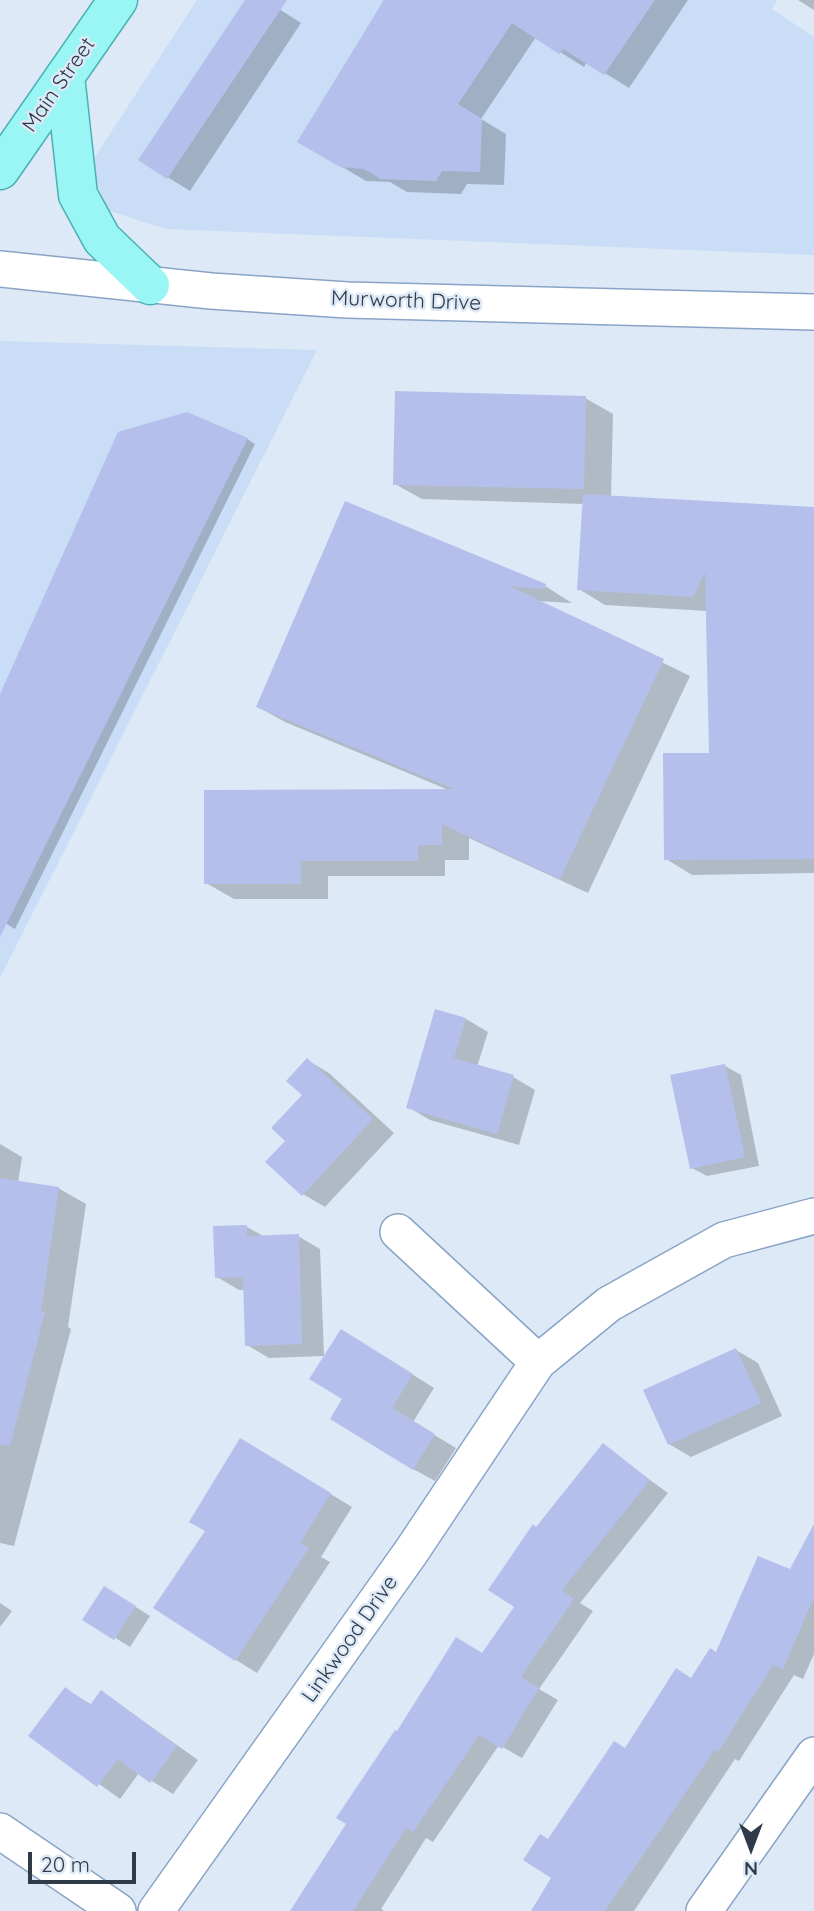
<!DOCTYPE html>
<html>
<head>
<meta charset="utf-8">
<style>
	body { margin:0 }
	#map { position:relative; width:814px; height:1911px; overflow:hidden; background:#dde9f7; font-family:Quicksand,sans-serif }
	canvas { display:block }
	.north { position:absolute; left:716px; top:1813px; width:70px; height:70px; -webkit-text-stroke:5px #dde9f7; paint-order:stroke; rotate:180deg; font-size:19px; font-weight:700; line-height:28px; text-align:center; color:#303b49 }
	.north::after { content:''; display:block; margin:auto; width:24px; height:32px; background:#303b49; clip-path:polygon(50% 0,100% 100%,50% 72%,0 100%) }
	.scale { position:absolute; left:28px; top:1852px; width:108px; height:32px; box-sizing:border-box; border:4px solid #303b49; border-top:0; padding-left:9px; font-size:21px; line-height:24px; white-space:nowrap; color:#303b49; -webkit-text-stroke:5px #dde9f7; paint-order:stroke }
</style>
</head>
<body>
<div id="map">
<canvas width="814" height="1911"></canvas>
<div class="north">N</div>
<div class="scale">20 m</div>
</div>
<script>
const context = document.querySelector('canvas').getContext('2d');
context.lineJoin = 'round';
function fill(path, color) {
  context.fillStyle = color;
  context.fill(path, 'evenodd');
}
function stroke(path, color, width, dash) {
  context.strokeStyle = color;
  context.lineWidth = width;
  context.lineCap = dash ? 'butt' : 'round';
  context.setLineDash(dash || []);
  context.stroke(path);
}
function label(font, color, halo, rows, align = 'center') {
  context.font = font + ' Quicksand,sans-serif';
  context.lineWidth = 5;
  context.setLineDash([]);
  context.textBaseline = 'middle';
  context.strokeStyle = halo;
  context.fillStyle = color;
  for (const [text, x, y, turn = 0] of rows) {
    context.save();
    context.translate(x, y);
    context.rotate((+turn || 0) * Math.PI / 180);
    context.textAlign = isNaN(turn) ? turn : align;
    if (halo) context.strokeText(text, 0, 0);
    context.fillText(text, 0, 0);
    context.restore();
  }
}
fill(new Path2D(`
	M 197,0 L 777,0 L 772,9 L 814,37 L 814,255 L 166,229 L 109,211 L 89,166 Z
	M 0,341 L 317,350 L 0,978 Z`), '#c9ddf6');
fill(new Path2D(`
	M 247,0 L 265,0 L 301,23 L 190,191 L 140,160 Z
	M 384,0 L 688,0 L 629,88 L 587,62 L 584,67 L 536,37 L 481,119 L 506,134 L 504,185 L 467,184 L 461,194 L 407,192 L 390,182 L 366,181 L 300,142 Z
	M 798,0 L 814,0 L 814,10 Z
	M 585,398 L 613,414 L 611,497 L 814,508 L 814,873 L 692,875 L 666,859 L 711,755 L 707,611 L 605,605 L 579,589 L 584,504 L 422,499 L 395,484 Z
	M 247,439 L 255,444 L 15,929 L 0,920 L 0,699 Z
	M 346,504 L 545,586 L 572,603 L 537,601 L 690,676 L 588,893 L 469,838 L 469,860 L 445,860 L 445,876 L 328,876 L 328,899 L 234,899 L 206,883 L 451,791 L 285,722 L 258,707 Z
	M 466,1019 L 488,1032 L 477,1067 L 513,1077 L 535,1090 L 519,1145 L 430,1120 L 408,1107 Z
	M 307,1060 L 329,1073 L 394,1133 L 325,1207 L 303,1194 L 287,1140 L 304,1095 Z
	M 725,1066 L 741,1075 L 759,1166 L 707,1176 L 692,1168 Z
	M 0,1144 L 22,1157 L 18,1183 L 58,1188 L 86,1204 L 68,1327 L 71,1329 L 14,1546 L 0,1543 Z
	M 247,1227 L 265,1237 L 298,1236 L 320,1249 L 324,1356 L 269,1358 L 247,1345 L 245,1290 L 239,1290 L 217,1277 Z
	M 364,1344 L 434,1388 L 413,1422 L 456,1448 L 435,1481 L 413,1469 L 345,1399 Z
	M 736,1350 L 758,1363 L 782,1416 L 691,1457 L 669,1444 Z
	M 603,1446 L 668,1493 L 580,1603 L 593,1611 L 539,1689 L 558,1700 L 522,1758 L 499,1745 L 433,1842 L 426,1838 L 381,1909 L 384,1911 L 314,1911 L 349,1824 L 398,1733 L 483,1655 L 516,1607 L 537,1529 Z
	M 263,1453 L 352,1507 L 321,1557 L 330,1562 L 257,1673 L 236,1660 Z
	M 814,1528 L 814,1654 L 803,1679 L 794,1675 L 739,1761 L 735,1759 L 634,1911 L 533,1911 L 554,1878 L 549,1841 L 626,1750 L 791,1572 Z
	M 120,1597 L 150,1616 L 130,1647 L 85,1619 Z
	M 0,1603 L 12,1611 L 0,1627 Z
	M 66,1689 L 92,1705 L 102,1692 L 198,1760 L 173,1794 L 139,1773 L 120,1799 L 31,1735 Z`), '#0003');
fill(new Path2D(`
	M 245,0 L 287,0 L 167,179 L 138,160 Z
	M 384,0 L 655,0 L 604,75 L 563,49 L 559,54 L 512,23 L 458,104 L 482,119 L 480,172 L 442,171 L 436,181 L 381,179 L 364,169 L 340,167 L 297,142 Z
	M 395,391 L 586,396 L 584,489 L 393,485 Z
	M 187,412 L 248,438 L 0,937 L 0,694 L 118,432 Z
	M 583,494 L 814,507 L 814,859 L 664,860 L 663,753 L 709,753 L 705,572 L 693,597 L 577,590 Z
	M 345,501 L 546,584 L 545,589 L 509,586 L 664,659 L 560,879 L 442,824 L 442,845 L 418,845 L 418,861 L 301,861 L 301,884 L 204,884 L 204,790 L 454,789 L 256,707 Z
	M 435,1009 L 466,1018 L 454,1058 L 514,1075 L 497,1134 L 406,1108 Z
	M 307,1058 L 373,1119 L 302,1196 L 265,1162 L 285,1141 L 271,1128 L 302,1095 L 286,1081 Z
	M 725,1064 L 745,1157 L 690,1169 L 670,1075 Z
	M 0,1178 L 59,1187 L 41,1311 L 45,1312 L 10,1446 L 0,1444 Z
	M 247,1225 L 247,1236 L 299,1234 L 302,1344 L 245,1346 L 243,1277 L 215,1278 L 213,1226 Z
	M 341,1329 L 413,1374 L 392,1408 L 435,1434 L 413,1470 L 330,1419 L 342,1399 L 309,1379 Z
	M 736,1348 L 761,1403 L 668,1445 L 643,1390 Z
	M 240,1438 L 331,1493 L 300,1543 L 309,1548 L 235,1661 L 153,1608 L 205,1531 L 189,1522 Z
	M 603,1443 L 650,1480 L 562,1590 L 574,1599 L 521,1677 L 539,1688 L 502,1749 L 479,1735 L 413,1832 L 406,1828 L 353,1911 L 290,1911 L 346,1824 L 336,1818 L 395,1730 L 397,1731 L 456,1637 L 482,1653 L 514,1607 L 488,1590 L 533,1524 L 536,1527 Z
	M 814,1524 L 814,1597 L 783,1669 L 773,1665 L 718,1752 L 715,1749 L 605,1911 L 531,1911 L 551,1878 L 523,1860 L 540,1834 L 548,1839 L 614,1741 L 625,1748 L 676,1668 L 691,1678 L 710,1648 L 716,1652 L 758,1556 L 790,1569 Z
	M 104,1586 L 136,1606 L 114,1640 L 82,1620 Z
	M 65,1687 L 90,1705 L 101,1690 L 177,1746 L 150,1783 L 118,1759 L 97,1787 L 28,1736 Z`), '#b4bfec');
const minor = new Path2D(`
	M 0,269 L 211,291 L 347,300 L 814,312
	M 398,1232 L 538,1362
	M 0,1831 L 118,1911
	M 156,1911 L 411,1552 L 538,1362 L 609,1304 L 724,1240 L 814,1216
	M 704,1911 L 814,1755`);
const major = new Path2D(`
	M 65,76 L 78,195 L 102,239 L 150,285
	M 0,170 L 118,0`);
stroke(minor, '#89a4c6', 38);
stroke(major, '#49b1b4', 41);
stroke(minor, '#fff', 35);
stroke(major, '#9af6f5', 38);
label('21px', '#303b49', '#dde9f7', [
	["Main Street",59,85,-55],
	["Murworth Drive",406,301,2],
	["Linkwood Drive",350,1639,-55]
]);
</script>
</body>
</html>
